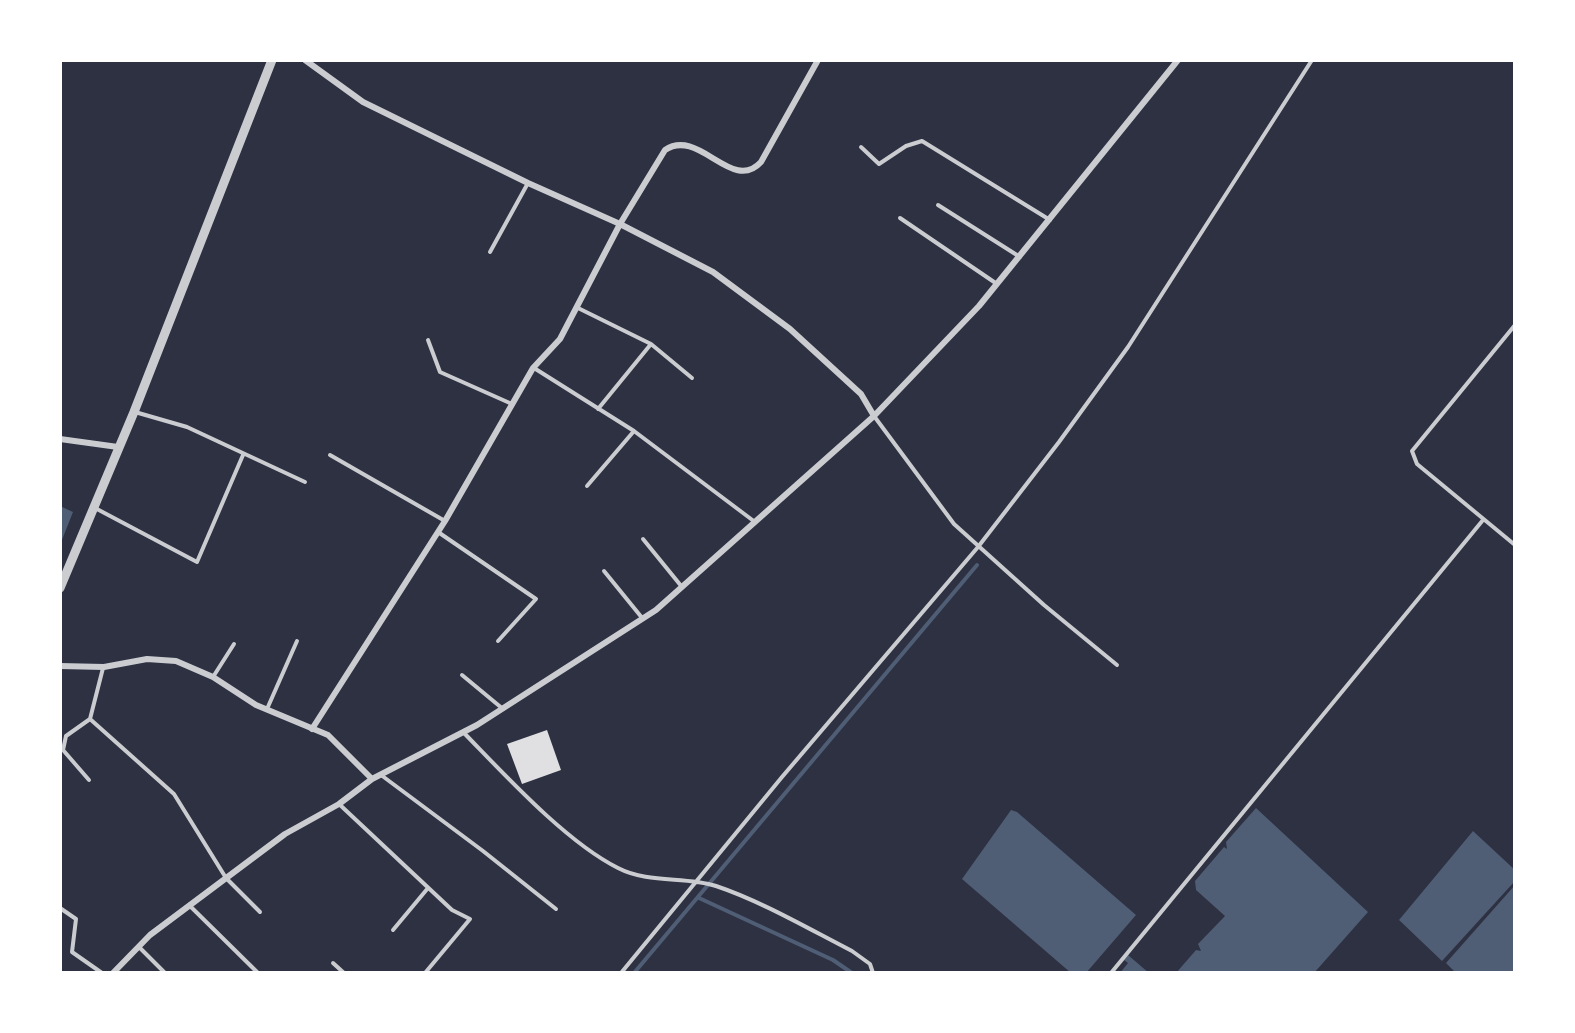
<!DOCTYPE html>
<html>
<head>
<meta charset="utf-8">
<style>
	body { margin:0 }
	#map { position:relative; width:1575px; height:1033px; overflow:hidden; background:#2d3142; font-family:"IBM Plex Serif",serif }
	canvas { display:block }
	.frame { position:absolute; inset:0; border:62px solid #fff; pointer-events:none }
</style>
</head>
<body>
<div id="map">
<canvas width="1575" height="1033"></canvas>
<div class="frame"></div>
</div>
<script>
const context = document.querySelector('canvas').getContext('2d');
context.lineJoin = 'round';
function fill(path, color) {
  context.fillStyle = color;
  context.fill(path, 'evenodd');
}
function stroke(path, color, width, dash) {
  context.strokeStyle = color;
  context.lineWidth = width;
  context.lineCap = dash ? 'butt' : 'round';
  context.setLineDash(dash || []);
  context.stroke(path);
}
fill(new Path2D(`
	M 60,506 L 73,512 L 60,545 Z
	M 1256,808 L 1368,912 L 1314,973 L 1176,973 L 1196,950 L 1201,951 L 1198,944 L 1225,916 L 1196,890 L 1195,881 L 1224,847 L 1227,849 L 1226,842 Z
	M 1011,810 L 1017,812 L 1136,915 L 1086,973 L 1071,973 L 962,879 Z
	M 1473,831 L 1515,870 L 1515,881 L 1442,961 L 1399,920 Z
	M 1515,885 L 1515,973 L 1456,973 L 1446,963 Z
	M 1128,955 L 1149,973 L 1120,973 L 1128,963 L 1124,960 Z`), '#4f5d75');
stroke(new Path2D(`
	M 699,898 L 833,960 L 852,973
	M 634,973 L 977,565`), '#4f5d75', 4);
fill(new Path2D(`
	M 547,730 L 561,770 L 522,784 L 507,744 Z`), '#e0e0e3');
stroke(new Path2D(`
	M 861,147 L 879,164 L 906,146 L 922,141 L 1050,220
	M 938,205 L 1020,257
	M 900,218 L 997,284
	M 490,252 L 528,183
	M 578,308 L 651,344 L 692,378
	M 1515,325 L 1412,451 L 1417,464 L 1515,545
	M 428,340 L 440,372 L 512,404
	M 534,368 L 634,431 L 755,522
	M 598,409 L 651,344
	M 135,412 L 187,427 L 305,482
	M 874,416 L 954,524 L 1044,605 L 1117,665
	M 330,455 L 445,521
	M 587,486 L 634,431
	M 95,508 L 197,562 L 243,455
	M 438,532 L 536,599 L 498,641
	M 643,539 L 682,587
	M 604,571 L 643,619
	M 462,675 L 503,709
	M 213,677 L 234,644
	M 267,709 L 297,641
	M 90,719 L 174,794 L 226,878 L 260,912
	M 464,733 C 505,775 566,842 618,868 C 649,884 685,876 716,886 C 761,901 809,929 852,951 L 870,964 L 873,973
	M 381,775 L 483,851 L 556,909
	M 89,780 L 63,750 L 66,736 L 90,719 L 103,668
	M 339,804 L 452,910 L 470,919 L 425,973
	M 190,906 L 258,973
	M 60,908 L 76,919 L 72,952 L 102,973
	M 393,930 L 428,888
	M 139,947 L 165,973
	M 333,963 L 344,973
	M 621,973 L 782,777 L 978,547 L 1059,442 L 1128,347 L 1312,60
	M 1111,973 L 1483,520`), '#caccd0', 4);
stroke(new Path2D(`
	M 305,60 L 363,102 L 528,183 L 620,224 L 713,272 L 790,329 L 861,394 L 874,416
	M 60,439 L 118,447
	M 60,666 L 104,667 L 147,659 L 176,661 L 213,677 L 256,705 L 328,735 L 372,779
	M 312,729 L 445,521 L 533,368 L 560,339 L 620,224 L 665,150 C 699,127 732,194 761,162 L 818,60
	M 113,973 L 150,935 L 285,834 L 339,804 L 372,779 L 477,725 L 656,610 L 874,416 L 979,306 L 1178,60`), '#caccd0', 6);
stroke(new Path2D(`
	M 60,588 L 134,412 L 272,60`), '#caccd0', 9);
</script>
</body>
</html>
